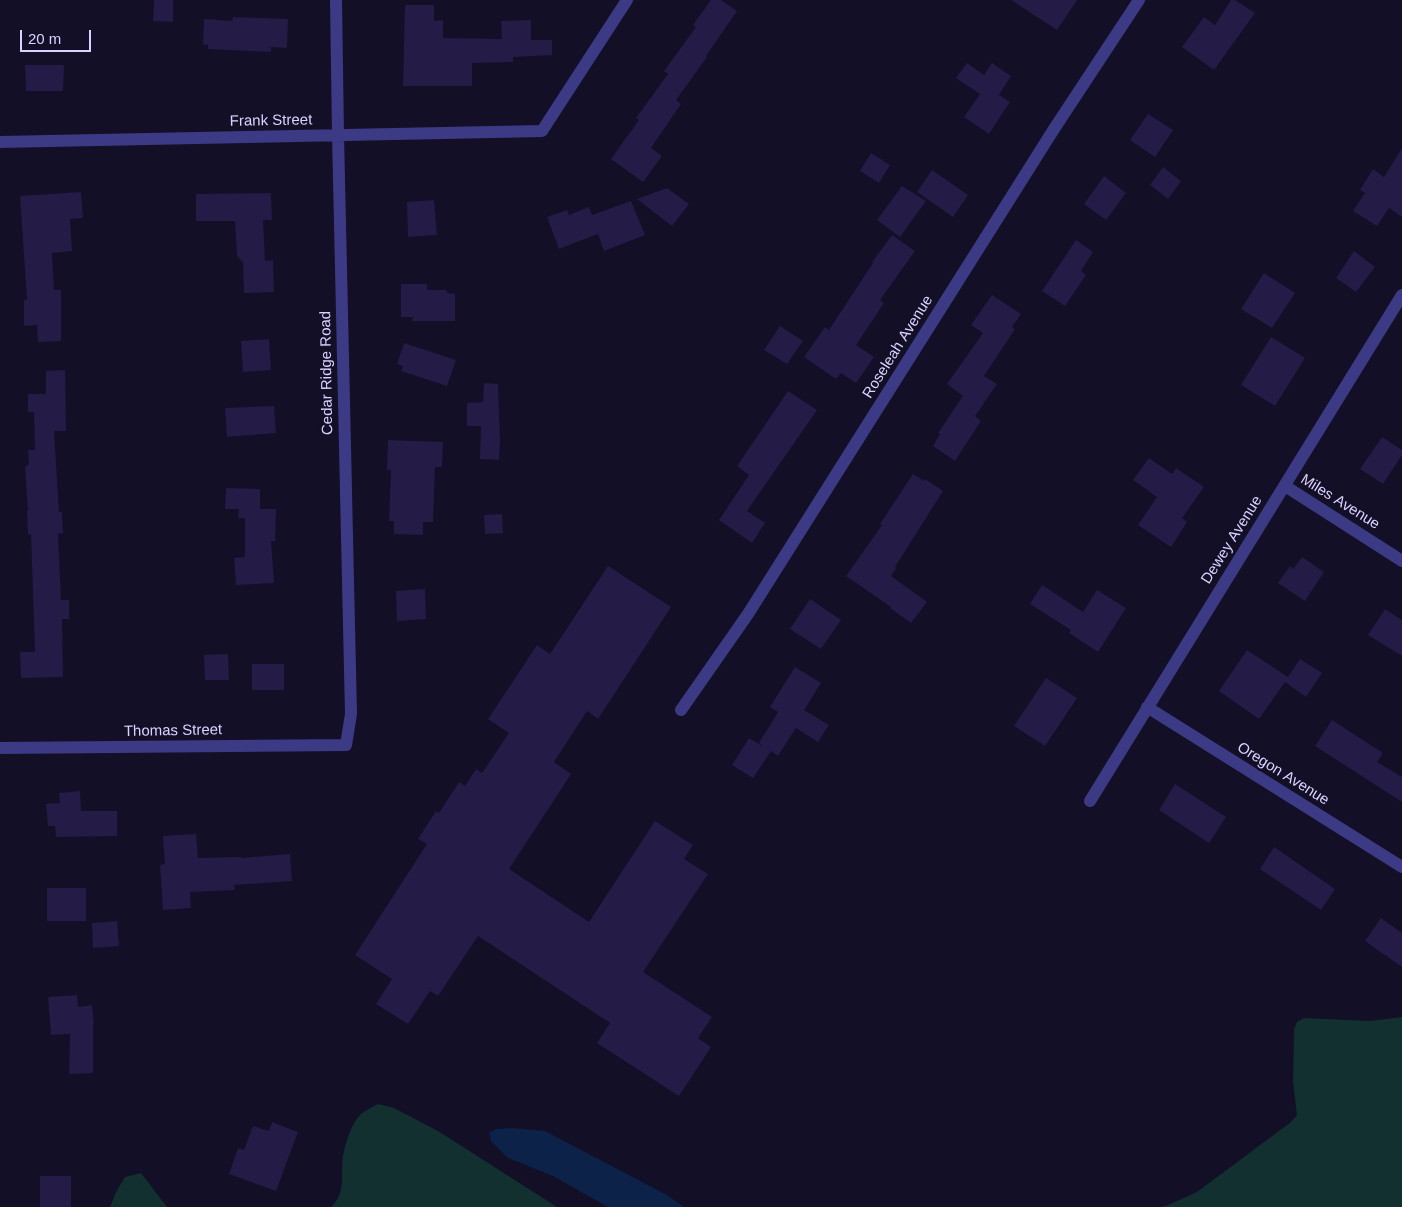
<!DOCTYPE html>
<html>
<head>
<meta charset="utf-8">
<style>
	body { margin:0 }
	#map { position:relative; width:1402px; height:1207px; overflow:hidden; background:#130f26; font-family:Helvetica,sans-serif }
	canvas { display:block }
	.scale { position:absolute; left:20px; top:30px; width:71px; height:22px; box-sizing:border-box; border:2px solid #d9d4ff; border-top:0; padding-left:6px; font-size:15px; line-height:18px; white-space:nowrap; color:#d9d4ff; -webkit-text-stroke:4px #130f26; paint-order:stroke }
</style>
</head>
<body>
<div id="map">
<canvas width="1402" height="1207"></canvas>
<div class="scale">20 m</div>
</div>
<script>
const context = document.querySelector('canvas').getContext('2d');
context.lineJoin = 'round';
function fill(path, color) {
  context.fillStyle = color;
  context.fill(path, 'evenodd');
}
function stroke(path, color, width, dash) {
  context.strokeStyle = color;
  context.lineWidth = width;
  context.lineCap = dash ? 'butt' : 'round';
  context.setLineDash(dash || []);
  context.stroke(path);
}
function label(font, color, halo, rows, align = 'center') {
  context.font = font + ' Helvetica,sans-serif';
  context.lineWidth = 5;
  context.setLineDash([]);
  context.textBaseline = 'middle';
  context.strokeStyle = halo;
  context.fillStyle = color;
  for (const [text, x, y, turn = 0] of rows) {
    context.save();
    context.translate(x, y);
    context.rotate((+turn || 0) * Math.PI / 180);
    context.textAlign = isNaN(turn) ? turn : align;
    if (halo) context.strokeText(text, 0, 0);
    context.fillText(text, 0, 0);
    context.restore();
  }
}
fill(new Path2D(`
	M 1402,1017 L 1402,1207 L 1161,1207 L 1168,1205 L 1197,1192 L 1291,1122 L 1297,1115 L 1293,1082 L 1294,1030 L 1297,1022 L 1304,1018 L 1369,1021 Z
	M 378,1104 L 394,1108 L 438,1131 L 557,1207 L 331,1207 C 347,1192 340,1175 343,1156 C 346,1141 351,1124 361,1114 C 366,1110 372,1107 378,1104 Z
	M 141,1173 L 167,1207 L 110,1207 L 116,1192 L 125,1177 Z`), '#12302f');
fill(new Path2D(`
	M 512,1128 L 545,1131 L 667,1195 L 684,1207 L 608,1207 L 553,1176 L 508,1158 L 491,1141 L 489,1133 L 496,1129 Z`), '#0c2248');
fill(new Path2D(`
	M 154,0 L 173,0 L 173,22 L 153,21 Z
	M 711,0 L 721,0 L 737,11 L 706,56 L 707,57 L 676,100 L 681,104 L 651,148 L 662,156 L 643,182 L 611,159 L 639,120 L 636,118 L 668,74 L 664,71 L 696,27 L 693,25 Z
	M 1011,0 L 1077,0 L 1057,30 Z
	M 1231,0 L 1235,0 L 1255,13 L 1214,70 L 1182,47 L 1204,17 L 1215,25 Z
	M 405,5 L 434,5 L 434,21 L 443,20 L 443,38 L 502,39 L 501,21 L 531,20 L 531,40 L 552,40 L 552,55 L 513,57 L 513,62 L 472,63 L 472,86 L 403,86 Z
	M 233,17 L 288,19 L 287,48 L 271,47 L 271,52 L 208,49 L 208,45 L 203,44 L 204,19 L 232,21 Z
	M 967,63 L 984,75 L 992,63 L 1011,76 L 999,95 L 1010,102 L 989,134 L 964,117 L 980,94 L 956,78 Z
	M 25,65 L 64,65 L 63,91 L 26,91 Z
	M 1148,114 L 1173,130 L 1155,157 L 1130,140 Z
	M 1402,148 L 1402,217 L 1389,208 L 1377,226 L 1353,211 L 1365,193 L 1360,190 L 1373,169 L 1384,177 Z
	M 871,153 L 890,165 L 879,183 L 860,171 Z
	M 1163,167 L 1181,181 L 1168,199 L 1150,185 Z
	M 932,170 L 968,195 L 953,217 L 917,192 Z
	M 1104,176 L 1126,193 L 1106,220 L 1084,204 Z
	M 902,186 L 926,201 L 900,237 L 877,220 Z
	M 667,188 L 689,204 L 672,226 L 637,199 Z
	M 81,192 L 83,218 L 70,219 L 72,251 L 52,253 L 54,290 L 61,290 L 61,341 L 38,342 L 37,325 L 24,326 L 24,300 L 27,300 L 20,196 Z
	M 271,193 L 272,220 L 263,220 L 265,261 L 273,260 L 274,292 L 244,293 L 243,262 L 237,256 L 235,221 L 196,221 L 196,194 Z
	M 434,200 L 437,235 L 408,237 L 407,202 Z
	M 631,201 L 645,235 L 604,251 L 598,234 L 559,249 L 547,217 L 567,210 L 569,215 L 589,207 L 592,215 Z
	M 892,235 L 915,251 L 880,300 L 884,303 L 856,345 L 874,357 L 856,383 L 841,373 L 836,379 L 804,357 L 825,327 L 829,330 L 873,263 L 872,262 Z
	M 1076,240 L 1093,252 L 1081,271 L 1086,275 L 1065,306 L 1042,291 Z
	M 1354,251 L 1375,267 L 1356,292 L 1336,278 Z
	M 1264,273 L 1295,293 L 1272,328 L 1241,309 Z
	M 401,284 L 427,284 L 427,290 L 446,290 L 447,293 L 455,294 L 455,321 L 412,321 L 413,317 L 401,317 Z
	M 992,295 L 1021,314 L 1012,327 L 1015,329 L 984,376 L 997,384 L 975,416 L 981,421 L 955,461 L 933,446 L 940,434 L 938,433 L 963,396 L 947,384 L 983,333 L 971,325 Z
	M 780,326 L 803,341 L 787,364 L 764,350 Z
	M 1271,337 L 1305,358 L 1275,406 L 1241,385 Z
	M 269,339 L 271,370 L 243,372 L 241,341 Z
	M 404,343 L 456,360 L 447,386 L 401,371 L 403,366 L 397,364 Z
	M 65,370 L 66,431 L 54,431 L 59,512 L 62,512 L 63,533 L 58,534 L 61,600 L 69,600 L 69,619 L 62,619 L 63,677 L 21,678 L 20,652 L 35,652 L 31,534 L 28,535 L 27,510 L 28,510 L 25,467 L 29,464 L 28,450 L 35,450 L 34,412 L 28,412 L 28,394 L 46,394 L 46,371 Z
	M 484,383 L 498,384 L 500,441 L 499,460 L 480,459 L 481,426 L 467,426 L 467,403 L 483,402 Z
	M 788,391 L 817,410 L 747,511 L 765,523 L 752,543 L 719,520 L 749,475 L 737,466 Z
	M 274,406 L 276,433 L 227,437 L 225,408 Z
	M 1382,437 L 1402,450 L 1402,455 L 1383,484 L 1360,469 Z
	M 388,440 L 443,442 L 442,467 L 435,467 L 433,522 L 423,522 L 423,535 L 394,534 L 394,521 L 389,521 L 391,470 L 387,470 Z
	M 1149,458 L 1172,474 L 1176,468 L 1204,487 L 1182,518 L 1187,522 L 1171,547 L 1138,525 L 1157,497 L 1133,480 Z
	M 913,474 L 924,481 L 925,479 L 943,491 L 895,567 L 896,568 L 891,576 L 927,602 L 911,623 L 890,608 L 891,607 L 846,576 L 882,525 L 880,524 Z
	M 226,488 L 260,489 L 260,509 L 276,509 L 275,541 L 271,541 L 274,583 L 236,585 L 234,558 L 245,557 L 245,518 L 238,518 L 239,509 L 225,509 Z
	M 502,514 L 503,533 L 485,534 L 484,515 Z
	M 1302,557 L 1324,572 L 1305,601 L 1278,583 L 1290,566 L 1293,569 Z
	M 608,566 L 671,607 L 598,719 L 587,711 L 554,762 L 571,774 L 509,869 L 589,922 L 655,821 L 693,845 L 684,859 L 708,874 L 643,972 L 712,1017 L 698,1038 L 711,1047 L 679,1096 L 597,1043 L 610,1023 L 478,936 L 438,996 L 430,991 L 408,1024 L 376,1004 L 392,979 L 355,955 L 427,844 L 418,839 L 436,811 L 439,813 L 459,782 L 465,786 L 476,769 L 482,773 L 509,733 L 488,719 L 537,645 L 550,654 Z
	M 1042,585 L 1083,612 L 1097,590 L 1126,608 L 1098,652 L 1069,633 L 1071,630 L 1030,604 Z
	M 425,589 L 426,619 L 397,621 L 396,591 Z
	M 810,599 L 841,620 L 821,649 L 790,629 Z
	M 1385,609 L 1402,620 L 1402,656 L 1368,635 Z
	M 1247,650 L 1288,677 L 1300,659 L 1322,673 L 1306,697 L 1285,682 L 1259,719 L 1219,691 Z
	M 228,654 L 229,680 L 205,680 L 204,655 Z
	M 252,664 L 284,664 L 284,690 L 252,690 Z
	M 795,667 L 821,683 L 804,710 L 829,725 L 818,742 L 796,728 L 778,756 L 771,751 L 753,778 L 732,765 L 749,738 L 764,747 L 759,743 L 778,712 L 770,707 Z
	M 1046,678 L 1077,698 L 1045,746 L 1014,726 Z
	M 1332,720 L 1383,753 L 1377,762 L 1402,777 L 1402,802 L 1315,746 Z
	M 1175,784 L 1226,817 L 1209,843 L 1159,810 Z
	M 80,791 L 81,811 L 117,811 L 117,836 L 56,837 L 55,826 L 48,826 L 46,804 L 60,803 L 59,793 Z
	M 196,834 L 198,858 L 241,857 L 241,858 L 290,854 L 292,881 L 234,885 L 235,890 L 190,892 L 191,908 L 163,910 L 160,865 L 165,864 L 163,836 Z
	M 1274,847 L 1335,889 L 1321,910 L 1260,869 Z
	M 47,888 L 86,888 L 86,921 L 47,921 Z
	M 1381,918 L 1402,933 L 1402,967 L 1365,941 Z
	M 117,921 L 119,946 L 93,948 L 92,923 Z
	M 77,995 L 78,1007 L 92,1005 L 94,1024 L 93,1024 L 93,1073 L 69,1074 L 70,1034 L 51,1035 L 48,997 Z
	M 272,1122 L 298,1132 L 276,1191 L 229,1174 L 238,1148 L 244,1150 L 253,1126 L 269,1131 Z
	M 40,1176 L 71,1176 L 71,1207 L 40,1207 Z`), '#241b47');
stroke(new Path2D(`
	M 0,142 L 542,131 L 627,0
	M 1285,486 L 1402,561
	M 1147,707 L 1402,867
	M 681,710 L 748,614 L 1054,129 L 1139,0
	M 0,748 L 346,745 L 351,714 L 338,135 L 336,0
	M 1090,801 L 1402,295`), '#3d3a85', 12);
label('15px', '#d9d4ff', '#130f26', [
	["Frank Street",271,121,-1],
	["Roseleah Avenue",898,347,-58],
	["Cedar Ridge Road",327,373,-91],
	["Miles Avenue",1340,502,32],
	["Dewey Avenue",1232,540,-58],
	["Thomas Street",173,731,-1],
	["Oregon Avenue",1283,774,32]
]);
</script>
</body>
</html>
